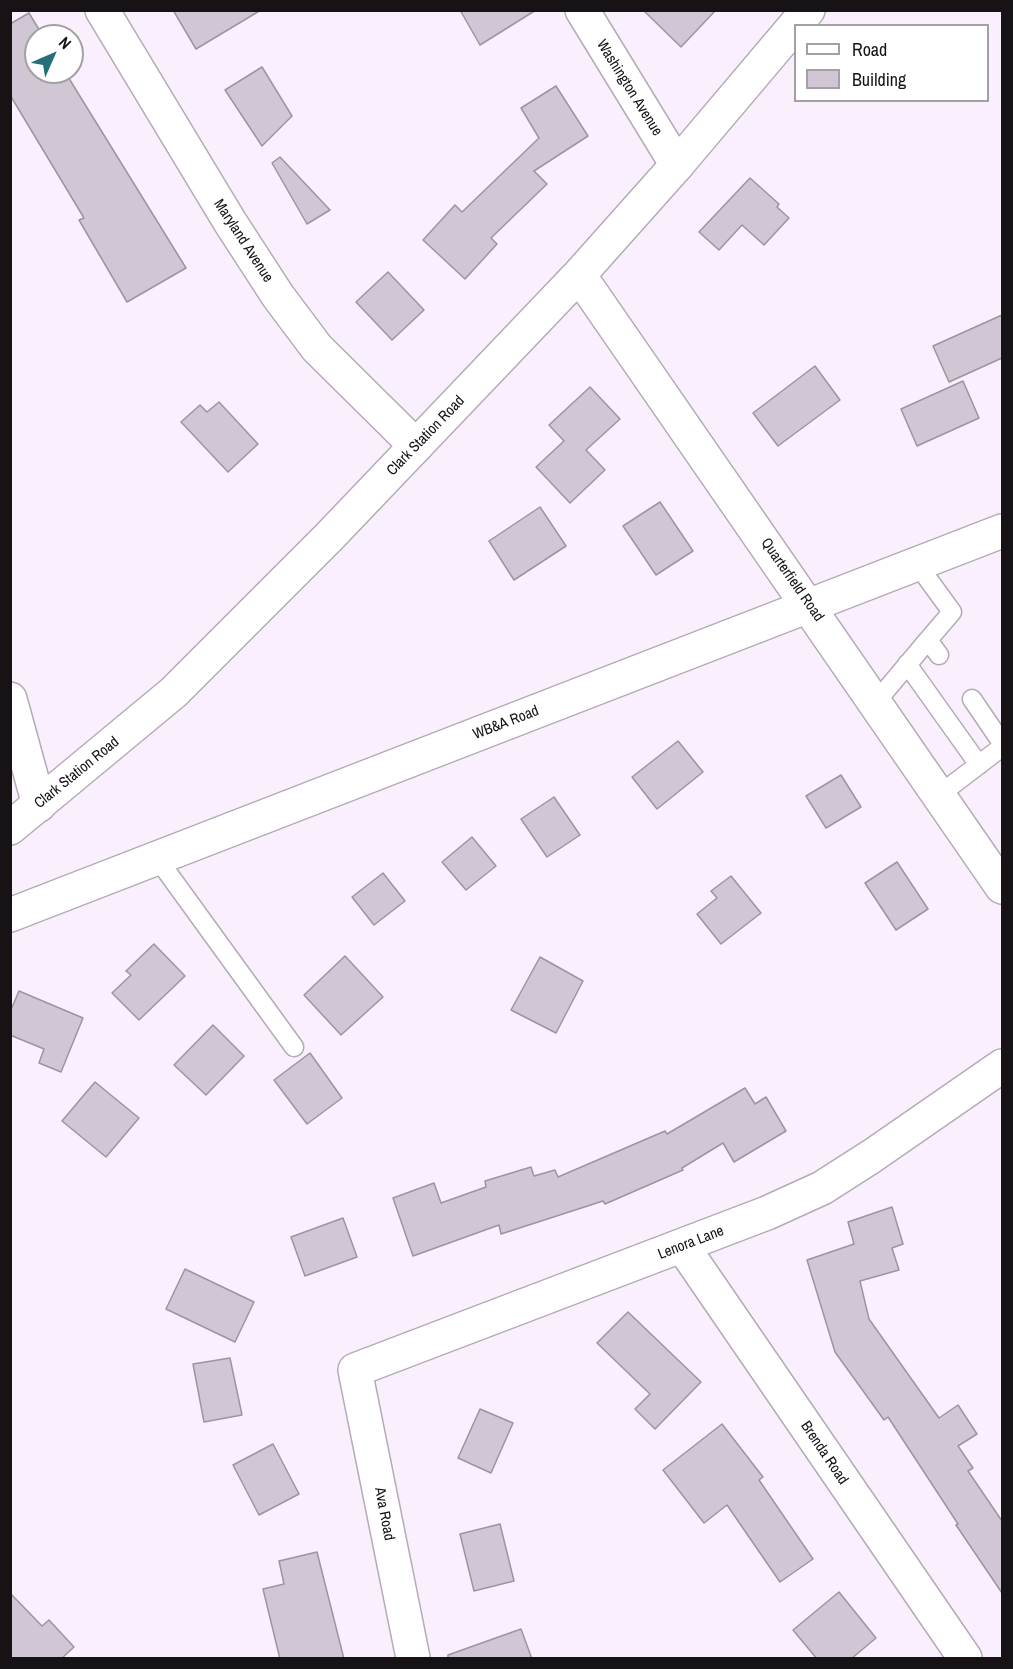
<!DOCTYPE html>
<html>
<head>
<meta charset="utf-8">
<style>
	body { margin:0 }
	#map { position:relative; width:1013px; height:1669px; overflow:hidden; background:#faeffc; font-family:"Archivo Narrow",sans-serif }
	canvas { display:block }
	.frame { position:absolute; inset:0; border:12px solid #161216; pointer-events:none }
	.legend { position:absolute; left:794px; top:24px; width:195px; height:78px; box-sizing:border-box; background:#fff; border:2px solid #a2a0a2; margin:0; padding:8px 10px; list-style:none; font-size:18px; color:#161216 }
	.legend li { display:flex; align-items:center; gap:12px; height:30px }
	.legend b { width:30px; border:2px solid #a2a0a2 }
	.north { position:absolute; left:24px; top:24px; width:60px; height:60px; box-sizing:border-box; background:#fff; border:2px solid #a2a0a2; border-radius:50%; rotate:45deg; font-size:16px; font-weight:700; line-height:24px; text-align:center; color:#161216 }
	.north::after { content:''; display:block; margin:auto; width:21px; height:27px; background:#256f78; clip-path:polygon(50% 0,100% 100%,50% 72%,0 100%) }
</style>
</head>
<body>
<div id="map">
<canvas width="1013" height="1669"></canvas>
<div class="frame"></div>
<ul class="legend">
<li><b style="height:8px;background:#fff"></b>Road</li>
<li><b style="height:16px;background:#d1c6d3"></b>Building</li>
</ul>
<div class="north">N</div>
</div>
<script>
const context = document.querySelector('canvas').getContext('2d');
context.lineJoin = 'round';
function fill(path, color) {
  context.fillStyle = color;
  context.fill(path, 'evenodd');
}
function stroke(path, color, width, dash) {
  context.strokeStyle = color;
  context.lineWidth = width;
  context.lineCap = dash ? 'butt' : 'round';
  context.setLineDash(dash || []);
  context.stroke(path);
}
function label(font, color, halo, rows, align = 'center') {
  context.font = font + ' "Archivo Narrow",sans-serif';
  context.lineWidth = 4.5;
  context.setLineDash([]);
  context.textBaseline = 'middle';
  context.strokeStyle = halo;
  context.fillStyle = color;
  for (const [text, x, y, turn = 0] of rows) {
    context.save();
    context.translate(x, y);
    context.rotate((+turn || 0) * Math.PI / 180);
    context.textAlign = isNaN(turn) ? turn : align;
    if (halo) context.strokeText(text, 0, 0);
    context.fillText(text, 0, 0);
    context.restore();
  }
}
const building = new Path2D(`
	M 173,10 L 261,10 L 196,49 Z
	M 460,10 L 536,10 L 480,45 Z
	M 643,10 L 716,10 L 681,47 Z
	M 29,13 L 43,36 L 36,36 L 36,72 L 65,72 L 186,268 L 127,302 L 79,220 L 84,218 L 10,95 L 10,24 Z
	M 262,67 L 292,116 L 262,146 L 225,90 Z
	M 556,86 L 588,136 L 534,171 L 547,184 L 491,238 L 497,244 L 465,279 L 423,240 L 455,205 L 462,212 L 539,138 L 521,108 Z
	M 280,157 L 330,210 L 307,224 L 272,163 Z
	M 750,178 L 779,204 L 777,207 L 789,218 L 764,245 L 742,225 L 719,250 L 699,232 Z
	M 388,272 L 424,310 L 392,340 L 356,302 Z
	M 1002,315 L 1002,358 L 949,382 L 933,346 Z
	M 815,366 L 840,400 L 778,446 L 753,413 Z
	M 963,381 L 979,418 L 917,446 L 901,409 Z
	M 590,387 L 620,419 L 586,450 L 605,470 L 570,503 L 536,467 L 564,441 L 549,425 Z
	M 219,402 L 258,444 L 228,472 L 181,422 L 200,405 L 207,412 Z
	M 660,502 L 693,551 L 656,575 L 623,526 Z
	M 540,507 L 566,546 L 514,580 L 489,541 Z
	M 678,741 L 703,772 L 657,809 L 632,777 Z
	M 841,775 L 861,807 L 826,828 L 806,796 Z
	M 554,797 L 580,835 L 547,857 L 521,819 Z
	M 472,837 L 496,866 L 466,890 L 442,862 Z
	M 897,862 L 928,909 L 896,930 L 865,883 Z
	M 383,873 L 405,901 L 374,925 L 352,897 Z
	M 731,876 L 761,913 L 721,944 L 697,914 L 717,898 L 711,891 Z
	M 154,944 L 185,976 L 139,1020 L 112,993 L 131,975 L 126,971 Z
	M 345,956 L 383,997 L 341,1035 L 304,995 Z
	M 540,957 L 583,981 L 556,1033 L 511,1010 Z
	M 19,991 L 83,1018 L 61,1072 L 39,1063 L 44,1049 L 10,1035 L 10,1012 Z
	M 213,1025 L 244,1056 L 206,1095 L 174,1065 Z
	M 310,1053 L 342,1098 L 307,1124 L 274,1080 Z
	M 95,1082 L 139,1118 L 106,1157 L 62,1121 Z
	M 745,1088 L 755,1104 L 766,1097 L 786,1131 L 734,1162 L 723,1143 L 682,1168 L 683,1170 L 605,1204 L 603,1201 L 501,1234 L 499,1225 L 413,1256 L 393,1198 L 434,1183 L 441,1203 L 486,1187 L 485,1181 L 531,1167 L 534,1176 L 555,1170 L 558,1177 L 665,1131 L 667,1134 Z
	M 892,1207 L 903,1244 L 892,1248 L 899,1270 L 860,1281 L 869,1319 L 939,1418 L 958,1405 L 977,1434 L 958,1446 L 973,1468 L 968,1471 L 1002,1521 L 1002,1593 L 956,1525 L 958,1524 L 888,1417 L 884,1420 L 835,1352 L 807,1260 L 854,1244 L 848,1222 Z
	M 343,1218 L 357,1257 L 305,1276 L 291,1237 Z
	M 185,1269 L 254,1302 L 235,1342 L 166,1309 Z
	M 628,1312 L 701,1382 L 655,1429 L 635,1409 L 650,1394 L 597,1343 Z
	M 230,1358 L 242,1415 L 204,1422 L 193,1364 Z
	M 480,1409 L 513,1423 L 491,1473 L 458,1458 Z
	M 722,1424 L 763,1477 L 759,1480 L 813,1559 L 780,1582 L 727,1505 L 704,1523 L 663,1470 Z
	M 273,1444 L 299,1494 L 259,1515 L 233,1465 Z
	M 500,1524 L 514,1581 L 474,1591 L 460,1534 Z
	M 317,1552 L 344,1659 L 280,1659 L 263,1589 L 284,1584 L 279,1561 Z
	M 839,1592 L 876,1638 L 851,1659 L 817,1659 L 793,1630 Z
	M 10,1593 L 42,1626 L 49,1620 L 74,1647 L 61,1659 L 10,1659 Z
	M 521,1629 L 532,1659 L 448,1659 L 448,1655 Z`);
fill(building, '#d1c6d3');
stroke(building, '#9e94a0', 1.5);
const service = new Path2D(`
	M 917,564 L 952,612 L 928,640 L 939,655
	M 907,664 L 979,765
	M 972,699 L 1002,743
	M 876,702 L 928,640
	M 939,795 L 1002,747
	M 157,858 L 294,1047`);
const minor = new Path2D(`
	M 102,10 L 230,222 L 278,296 L 317,348 L 416,446
	M 582,10 L 677,165
	M 10,699 L 39,805
	M 683,1247 L 965,1658
	M 413,1658 L 355,1370 L 767,1213 L 822,1188 L 872,1156 L 1002,1066`);
const tertiary = new Path2D(`
	M 579,275 L 1002,887
	M 10,828 L 174,692 L 328,538 L 579,275 L 677,165 L 808,10
	M 10,915 L 1002,531`);
stroke(service, '#b5aab7', 21);
stroke(minor, '#b5aab7', 36);
stroke(tertiary, '#b5aab7', 36);
stroke(service, '#fff', 18);
stroke(minor, '#fff', 33);
stroke(tertiary, '#fff', 33);
label('15px', '#161216', '#fff', [
	["Washington Avenue",629,88,58],
	["Maryland Avenue",243,241,57],
	["Clark Station Road",426,436,-46],
	["Quarterfield Road",792,580,55],
	["WB&A Road",506,723,-21],
	["Clark Station Road",77,773,-39],
	["Lenora Lane",691,1243,-21],
	["Brenda Road",824,1453,56],
	["Ava Road",384,1514,79]
]);
</script>
</body>
</html>
